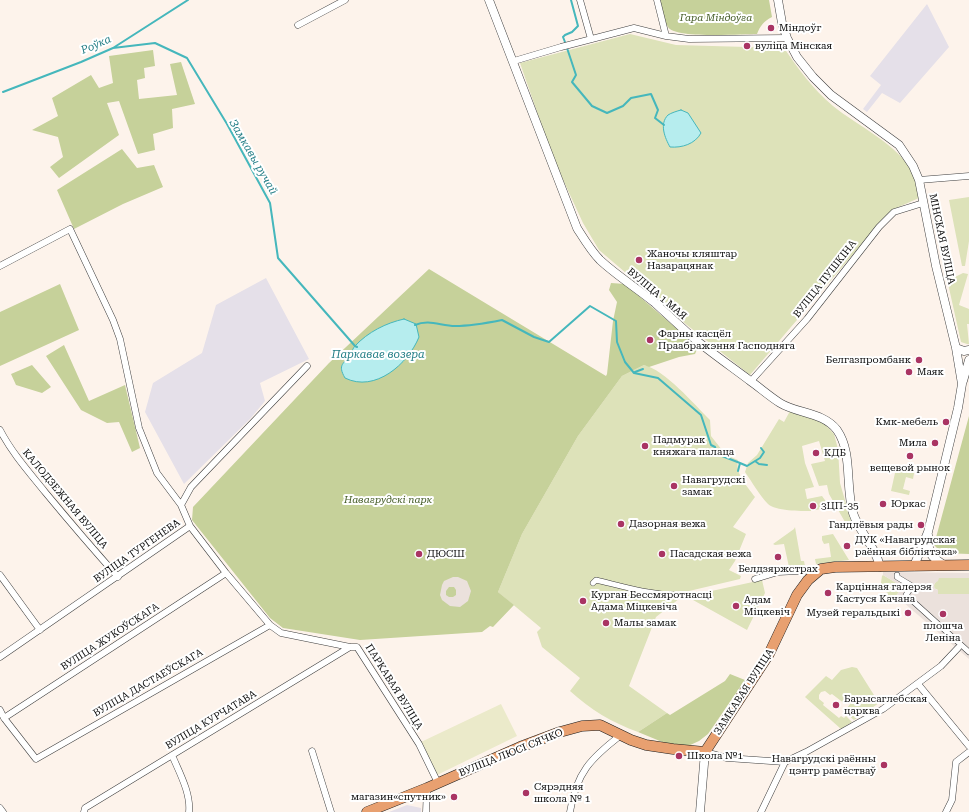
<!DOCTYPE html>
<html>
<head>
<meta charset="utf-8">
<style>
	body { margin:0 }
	canvas { display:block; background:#fdf3eb }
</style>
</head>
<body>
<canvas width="969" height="812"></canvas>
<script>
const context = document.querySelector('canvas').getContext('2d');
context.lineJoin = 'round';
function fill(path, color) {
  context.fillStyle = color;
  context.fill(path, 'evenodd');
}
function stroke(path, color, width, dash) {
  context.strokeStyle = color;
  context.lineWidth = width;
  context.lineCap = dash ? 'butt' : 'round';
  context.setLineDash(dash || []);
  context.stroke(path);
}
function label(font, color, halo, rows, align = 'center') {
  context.font = font + ' "Roboto Serif",serif';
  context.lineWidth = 4;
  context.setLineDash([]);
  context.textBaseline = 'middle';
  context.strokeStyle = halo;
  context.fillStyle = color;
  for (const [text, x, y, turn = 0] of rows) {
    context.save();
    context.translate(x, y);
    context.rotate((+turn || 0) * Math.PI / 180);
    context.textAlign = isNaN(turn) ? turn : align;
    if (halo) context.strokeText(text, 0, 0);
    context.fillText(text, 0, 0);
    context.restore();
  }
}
fill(new Path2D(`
	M 927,4 L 949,47 L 900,103 L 882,93 L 867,112 L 863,109 L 881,85 L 870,76 Z
	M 266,278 L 309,359 L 260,383 L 265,401 L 250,419 L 184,484 L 145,412 L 153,383 L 202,353 L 216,305 Z
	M 407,805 L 421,808 L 421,812 L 389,812 Z`), '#e5e0e9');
fill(new Path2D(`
	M 630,34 L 676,45 L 784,48 C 799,70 812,88 833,106 C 856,125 899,145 912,172 C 916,180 917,190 919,198 L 894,209 L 878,225 L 750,375 L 687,325 L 599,250 L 583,223 L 553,158 L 520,63 Z
	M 969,197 L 969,241 L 965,266 L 962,266 L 949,200 Z
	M 963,273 L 968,274 L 959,305 L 969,309 L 969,324 L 967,324 L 969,344 L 967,344 L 961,342 L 947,279 L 955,277 Z
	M 644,365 C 665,370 694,404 710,420 L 711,436 L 726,455 L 738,460 C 735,474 747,486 755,497 L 733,527 L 746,534 L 735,561 L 729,570 L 741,576 L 740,579 L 689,591 L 656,617 L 629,686 L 667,713 L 638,732 C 611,722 591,710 570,691 L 580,678 L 542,647 L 537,632 L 541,628 L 498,592 L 522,534 L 578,436 L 622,376 Z
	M 790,411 L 822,421 L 834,434 L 838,449 L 840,483 L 851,521 L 849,523 L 845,522 L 829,494 L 827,485 L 819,486 L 811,464 L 825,461 L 819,441 L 802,446 L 805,463 L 814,487 L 805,489 L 807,499 L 822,496 L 830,507 L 816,510 L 815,502 L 810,503 L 811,511 C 801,511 775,511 768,504 C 760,496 752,482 745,472 L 748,463 L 757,455 L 779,419 L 784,422 Z
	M 897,464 L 915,468 L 913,479 L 906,477 L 903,489 L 910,491 L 909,495 L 891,491 Z
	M 795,527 L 801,561 L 804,561 L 805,566 L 789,567 L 784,544 L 775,545 L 773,544 L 794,529 Z
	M 833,534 L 849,560 L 816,564 L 815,559 L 831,557 L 829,543 L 824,544 L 822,540 L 822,536 Z
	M 883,575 L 903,587 L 890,603 L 883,600 L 888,593 L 880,589 L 882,576 Z
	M 938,578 L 969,578 L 969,594 L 938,594 L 938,590 L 934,588 L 934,585 Z
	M 762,580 L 765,593 L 747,630 L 693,600 L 693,595 Z
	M 852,667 L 857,668 L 879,703 L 854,720 L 847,714 L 849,712 L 846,709 L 851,703 L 848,701 L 845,704 L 832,694 L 830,695 L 825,691 L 821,692 L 819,695 L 819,699 L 824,703 L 823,705 L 839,718 L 841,716 L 844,718 L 846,716 L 852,722 L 841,729 L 805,697 L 826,676 L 832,680 L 841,670 Z`), '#dde2b9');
fill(new Path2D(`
	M 660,0 L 769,0 L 772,17 C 764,21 760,26 757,34 C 742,34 675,39 668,27 C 663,20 662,8 660,0 Z
	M 153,50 L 155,66 L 144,68 L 145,78 L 137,80 L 139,99 L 177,95 L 170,64 L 181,62 L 195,104 L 172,109 L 173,128 L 153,134 L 155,150 L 138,154 L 119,101 L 107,103 L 119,135 L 59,178 L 50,167 L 63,157 L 58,137 L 32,130 L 58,116 L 52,98 L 91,75 L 99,88 L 113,83 L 109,56 Z
	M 122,149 L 137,168 L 154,165 L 163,187 L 123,204 L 74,229 L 57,190 Z
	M 429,269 L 606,376 L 607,374 L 613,321 L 617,302 L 609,290 L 611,283 L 625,284 L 698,347 L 695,354 L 679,357 L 649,367 L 644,365 L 622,376 L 578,436 L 522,534 L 498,592 L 514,605 L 493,627 L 490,626 L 482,632 L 360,640 L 283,628 L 270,618 L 192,520 L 193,507 L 329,363 Z
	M 60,284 L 79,330 L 0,366 L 0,312 Z
	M 64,345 L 89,401 L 125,385 L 140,448 L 132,452 L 119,422 L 107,423 L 81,410 L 46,356 Z
	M 32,365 L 51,387 L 42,393 L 16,385 L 11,374 Z
	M 969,416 L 969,554 L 942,553 L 934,545 Z
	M 730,674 L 745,680 L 708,734 L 699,741 L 688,746 L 672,746 L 638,732 L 667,713 L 670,715 L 725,681 Z`), '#c6d19a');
fill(new Path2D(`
	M 501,704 L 517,736 L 437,775 L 421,742 Z`), '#ebeaca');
fill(new Path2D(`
	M 883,572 L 969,573 L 969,578 L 939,578 L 938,581 L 935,583 L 934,585 L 935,589 L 938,590 L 938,594 L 969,594 L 969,659 L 896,596 L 903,587 L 883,575 Z
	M 453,577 L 458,577 L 467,581 L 471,591 L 468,601 L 460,607 L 450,606 L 442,600 L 440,595 L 442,585 L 444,581 ZM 449,587 L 454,587 L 456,590 L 456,595 L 453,597 L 449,597 L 446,595 L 446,591 Z`), '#ebe1dc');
const water = new Path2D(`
	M 681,110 L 688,113 L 701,133 C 695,144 682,148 670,147 C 665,138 659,124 668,115 C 671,113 677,111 681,110 Z
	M 404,319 L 416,324 L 419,337 C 408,364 375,393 345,378 C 337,364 344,364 351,354 C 352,351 353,348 355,346 C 368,332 386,323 404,319 Z`);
fill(water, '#b6edee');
stroke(water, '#45b7bc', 1);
stroke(new Path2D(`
	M 565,42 L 563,37 L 565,35 L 572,32 L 578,26 L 571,0
	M 113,48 L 155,43 L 187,58 L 227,124 L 270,203 L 278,258 L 355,346 L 357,347
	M 567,48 L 576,75 L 572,82 L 592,106 L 607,113 L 623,106 L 631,98 L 651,94 L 658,110 L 655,118 L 664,125
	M 3,92 L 81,62 L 113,48 L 188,0
	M 415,325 C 429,319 441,326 455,326 C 472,326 487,323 502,320 L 534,337 L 549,342 L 590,306 L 616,321 L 617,342 L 625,362 L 634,373 L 658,378 L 701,415 L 711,445 L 715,447 L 717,454 L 740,463 L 738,471
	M 635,372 L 643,369
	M 755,461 L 759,464 L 767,465
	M 740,463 L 747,466 L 760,458 L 764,452 L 761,448`), '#45b7bc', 2);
const pedestrian = new Path2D(`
	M 897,575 L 897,577 L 912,586 L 906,595 L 969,652
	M 593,583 L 596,580 C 625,587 647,594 678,595`);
const minor = new Path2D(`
	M 580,0 L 591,39
	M 657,0 L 666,36
	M 298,25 L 345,0
	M 514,61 L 561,47 L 634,28 L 666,36 L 689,39 L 787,38
	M 919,180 L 969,176
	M 0,266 L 70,229 L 113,320 L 120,339 L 139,428 L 157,473 L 181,505
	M 751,381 L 807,319 L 879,227 L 894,212 L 923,203
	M 0,430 C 12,453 29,472 45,492 C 69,521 93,549 118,577
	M 190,526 L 226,573 L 270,625 L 281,633 L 350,647 L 357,647 L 419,744 L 438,783
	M 0,575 L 40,630
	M 755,579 L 778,572 L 819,570
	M 0,657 L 190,526 L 181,505 L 191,487 L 307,366
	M 918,684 L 969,746
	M 0,710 L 4,718 L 36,759 L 270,625
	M 4,718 L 226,573
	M 312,751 L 331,812
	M 705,752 L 727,758 L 785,762 L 806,752 L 883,709 L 941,666 L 958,648
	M 172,755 C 179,772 191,793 189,812
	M 0,808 L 3,812
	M 84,812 L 85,808 L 350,647
	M 426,812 L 427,788
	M 570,812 C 576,773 591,758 621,735
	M 761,812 L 785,762
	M 946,812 L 952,800 L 956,762 L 969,752`);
const tertiary = new Path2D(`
	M 489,0 L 577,228 C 584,239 591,251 600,260 C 616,275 638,289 655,303 C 667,314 679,325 691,336 C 709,351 729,365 749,380 C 759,387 769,396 780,403 C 798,414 823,412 837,430 C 853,453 845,486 853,513 C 859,532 876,547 880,567
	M 778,0 L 782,23 L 787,38 L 797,57 L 813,77 L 831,95 L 899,145 L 913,166 L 919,180 L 936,266 L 956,348 L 962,384 L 958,408 L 928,532 L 914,566
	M 956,348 L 964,351 L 969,350
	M 963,381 L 969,360
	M 928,535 C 929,553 928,555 944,565
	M 700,812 L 705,752`);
const primary = new Path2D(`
	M 367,812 L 427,788 L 520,747 L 560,732 L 582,726 L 600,725 L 631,740 L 646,745 L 673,749 L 705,752 L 769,654 L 797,595 L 808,580 L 821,569 L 835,567 L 969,565`);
stroke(pedestrian, '#3e3e3e', 6);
stroke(minor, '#3e3e3e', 7);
stroke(tertiary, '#3e3e3e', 9);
stroke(primary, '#1c1c1c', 11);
stroke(pedestrian, '#fff', 5);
stroke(minor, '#fff', 6);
stroke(tertiary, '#fff', 8);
stroke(primary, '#e8a070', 10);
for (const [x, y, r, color] of [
	[771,28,4,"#a93463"],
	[747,46,4,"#a93463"],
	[639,260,4,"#a93463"],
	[650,340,4,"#a93463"],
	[919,360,4,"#a93463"],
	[909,372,4,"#a93463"],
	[946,422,4,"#a93463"],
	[935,443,4,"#a93463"],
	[645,446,4,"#a93463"],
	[816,453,4,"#a93463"],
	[910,456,4,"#a93463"],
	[674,486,4,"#a93463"],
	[883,504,4,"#a93463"],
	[813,506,4,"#a93463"],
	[621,524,4,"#a93463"],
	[921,525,4,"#a93463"],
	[847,546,4,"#a93463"],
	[419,554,4,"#a93463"],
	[662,554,4,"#a93463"],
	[778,557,4,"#a93463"],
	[828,593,4,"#a93463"],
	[583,601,4,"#a93463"],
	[736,606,4,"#a93463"],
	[908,613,4,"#a93463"],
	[943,614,4,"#a93463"],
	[606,623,4,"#a93463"],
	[836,705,4,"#a93463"],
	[679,756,4,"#a93463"],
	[884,765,4,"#a93463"],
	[526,793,4,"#a93463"],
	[454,797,4,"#a93463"]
]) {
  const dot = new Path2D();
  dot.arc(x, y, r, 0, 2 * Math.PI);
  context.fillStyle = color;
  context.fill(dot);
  stroke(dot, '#fff', 1.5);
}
label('italic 10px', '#425a24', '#fff', [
	["Гара Міндоўга",716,18],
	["Навагрудскі парк",388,500]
]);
label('10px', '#0b0b0b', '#fff', [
	["Міндоўг",779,28],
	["вуліца Мінская",755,46],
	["Жаночы кляштар",647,254],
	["Назарацянак",647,266],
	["Фарны касцёл",658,334],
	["Праабражэння Гасподняга",658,346],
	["Белгазпромбанк",911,360,"right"],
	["Маяк",917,372],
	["Кмк-мебель",938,422,"right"],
	["Падмурак",653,440],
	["княжага палаца",653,452],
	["Мила",927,443,"right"],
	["КДБ",824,453],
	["вещевой рынок",910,468,"center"],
	["Навагрудскі",682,480],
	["замак",682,492],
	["Юркас",891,504],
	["3ЦП-35",821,506],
	["Дазорная вежа",629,524],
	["Гандлёвыя рады",913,525,"right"],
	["ДУК «Навагрудская",855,540],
	["раённая бібліятэка»",855,552],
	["ДЮСШ",427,554],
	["Пасадская вежа",670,554],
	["Белдзяржстрах",778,569,"center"],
	["Карцінная галерэя",836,587],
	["Кастуся Качана",836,599],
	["Курган Бессмяротнасці",591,595],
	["Адама Міцкевіча",591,607],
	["Адам",744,600],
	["Міцкевіч",744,612],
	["Музей геральдыкі",900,613,"right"],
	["Малы замак",614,623],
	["плошча",943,626,"center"],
	["Леніна",943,638,"center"],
	["Барысаглебская",844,699],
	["царква",844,711],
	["Школа №1",687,756],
	["Навагрудскі раённы",876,759,"right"],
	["цэнтр рамёстваў",876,771,"right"],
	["Сярэдняя",534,787],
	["школа № 1",534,799],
	["магазин«спутник»",446,797,"right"]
], 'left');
label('10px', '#0b0b0b', '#fff', [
	["МІНСКАЯ ВУЛІЦА",942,239,78],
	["ВУЛІЦА ПУШКІНА",825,279,-52],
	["ВУЛІЦА 1 МАЯ",657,294,40],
	["КАЛОДЗЕЖНАЯ ВУЛІЦА",65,499,50],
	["ВУЛІЦА ТУРГЕНЕВА",137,551,-35],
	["ВУЛІЦА ЖУКОЎСКАГА",110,637,-33],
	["ВУЛІЦА ДАСТАЕЎСКАГА",148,683,-30],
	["ПАРКАВАЯ ВУЛІЦА",394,687,58],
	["ЗАМКАВАЯ ВУЛІЦА",744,692,-57],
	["ВУЛІЦА КУРЧАТАВА",211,720,-31],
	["ВУЛІЦА ЛЮСІ СЯЧКО",511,753,-22]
]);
label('italic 11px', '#237e86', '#fff', [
	["Роўка",96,45,-23],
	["Замкавы ручай",253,157,60],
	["Паркавае возера",378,355]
]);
</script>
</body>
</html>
